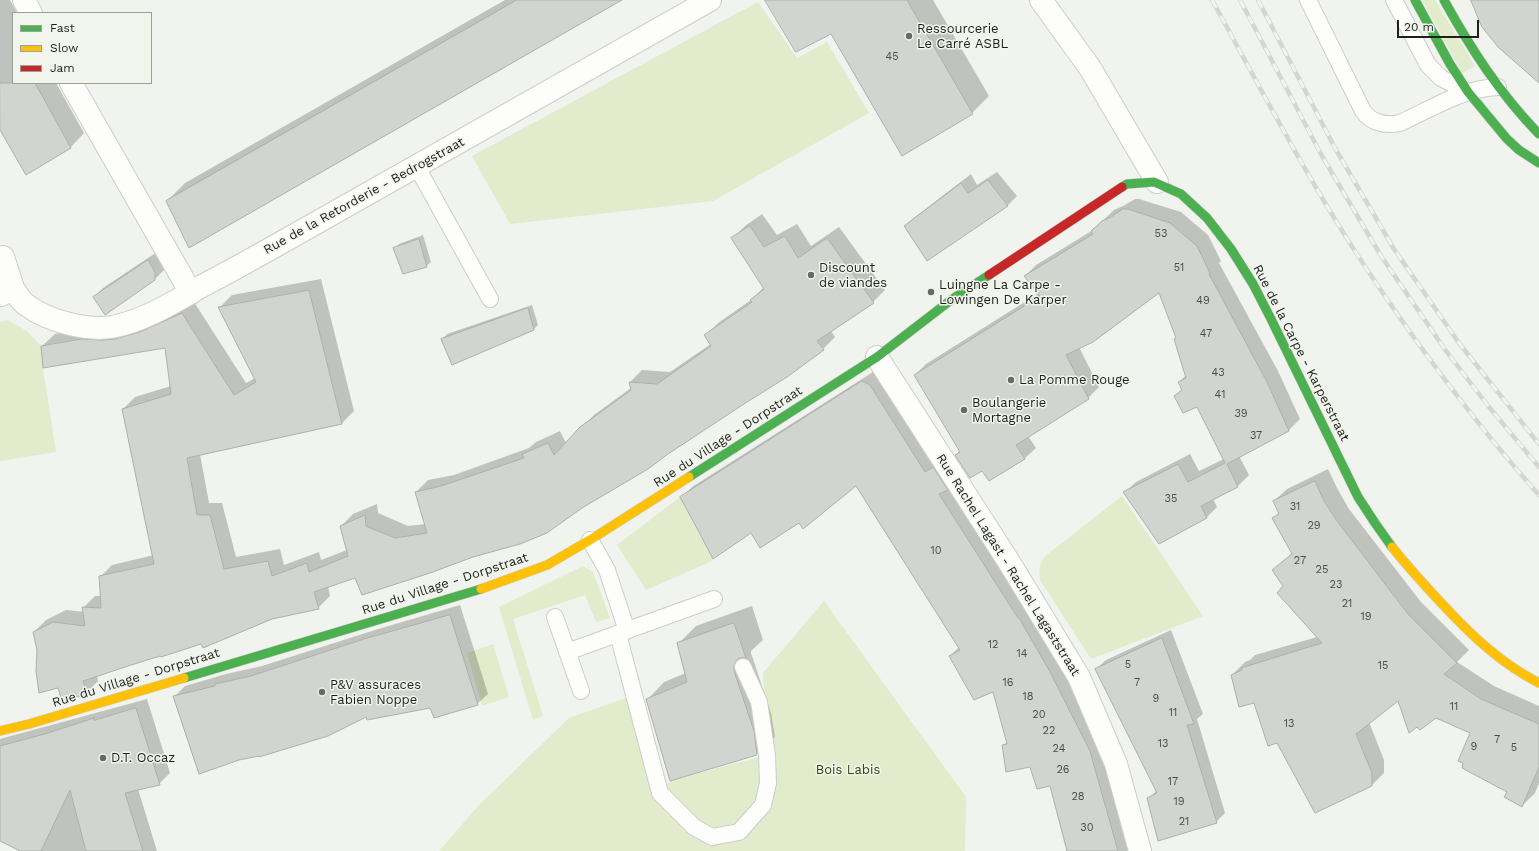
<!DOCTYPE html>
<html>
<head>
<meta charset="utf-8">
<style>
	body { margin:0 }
	#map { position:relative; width:1539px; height:851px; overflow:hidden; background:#f1f3ee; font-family:"Work Sans",sans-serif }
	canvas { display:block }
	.legend { position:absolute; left:12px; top:12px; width:140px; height:72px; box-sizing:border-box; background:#f2f5ec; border:1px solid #9ea099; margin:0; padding:5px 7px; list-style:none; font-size:12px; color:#1f201d }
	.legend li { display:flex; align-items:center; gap:8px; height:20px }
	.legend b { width:20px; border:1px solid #9ea099 }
	.scale { position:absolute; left:1397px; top:20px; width:82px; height:18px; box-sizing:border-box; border:2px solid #1f201d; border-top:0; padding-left:5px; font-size:12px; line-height:14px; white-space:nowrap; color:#1f201d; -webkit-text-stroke:3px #f2f5ec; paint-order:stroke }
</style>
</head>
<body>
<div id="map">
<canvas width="1539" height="851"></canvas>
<ul class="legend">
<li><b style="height:5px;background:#4caf50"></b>Fast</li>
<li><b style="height:5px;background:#ffc107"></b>Slow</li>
<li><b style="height:5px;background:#c62828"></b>Jam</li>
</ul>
<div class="scale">20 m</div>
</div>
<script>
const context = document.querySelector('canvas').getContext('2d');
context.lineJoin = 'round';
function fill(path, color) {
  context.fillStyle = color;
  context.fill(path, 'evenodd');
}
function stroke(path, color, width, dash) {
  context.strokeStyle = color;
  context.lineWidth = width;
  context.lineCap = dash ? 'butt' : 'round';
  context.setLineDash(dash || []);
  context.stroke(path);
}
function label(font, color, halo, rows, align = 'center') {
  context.font = font + ' "Work Sans",sans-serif';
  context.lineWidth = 3;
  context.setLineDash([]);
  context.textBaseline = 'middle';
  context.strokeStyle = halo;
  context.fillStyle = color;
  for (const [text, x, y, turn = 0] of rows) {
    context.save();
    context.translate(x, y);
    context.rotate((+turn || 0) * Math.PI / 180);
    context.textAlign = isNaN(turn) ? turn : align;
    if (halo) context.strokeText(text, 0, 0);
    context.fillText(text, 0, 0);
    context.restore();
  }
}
fill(new Path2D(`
	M 1422,0 L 1435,0 L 1475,66 L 1462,73 Z
	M 758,2 L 797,58 L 827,42 L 869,113 L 713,201 L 510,224 L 472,156 Z
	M 8,320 L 27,331 L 41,346 L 43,368 L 56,452 L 0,461 L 0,322 Z
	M 1122,496 L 1203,616 L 1091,659 L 1040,580 C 1039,567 1039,562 1049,553 Z
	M 680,497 L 713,559 L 712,561 L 646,590 L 617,545 Z
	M 583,566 L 593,572 L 610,618 L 596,622 L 585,595 L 513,619 L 543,716 L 533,720 L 499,607 Z
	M 824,601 L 966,797 L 965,851 L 439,851 L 479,805 L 569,718 L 634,695 L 660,792 L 670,781 L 767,755 L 763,673 Z
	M 493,644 L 509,697 L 482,706 L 467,653 Z`), '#e2ebcb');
fill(new Path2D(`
	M 0,0 L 10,0 L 17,13 L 13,13 L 13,83 L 56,83 L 84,133 L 71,147 L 26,173 L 0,128 Z
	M 505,0 L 620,0 L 167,201 L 185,183 Z
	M 767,0 L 933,0 L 989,96 L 972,113 L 902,155 L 831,33 Z
	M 997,172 L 1017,196 L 1008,205 L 927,259 L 906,226 L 915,217 L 971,174 L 977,185 Z
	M 1135,199 L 1139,199 L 1181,212 L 1208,235 L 1221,261 L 1219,263 L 1278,371 L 1300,419 L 1289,430 L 1239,456 L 1249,475 L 1238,486 L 1213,499 L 1217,507 L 1206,518 L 1125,492 L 1136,482 L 1190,454 L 1199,471 L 1224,459 L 1198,406 L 1175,396 L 1182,389 L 1179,382 L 1186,375 L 1177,337 L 1159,292 L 1079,347 L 1099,387 L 1088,398 L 1028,436 L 1036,448 L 1025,458 L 982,470 L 956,455 L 960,450 L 915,375 L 926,364 L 1039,293 L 1025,276 L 1036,265 L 1093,230 L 1114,210 L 1123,206 Z
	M 762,214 L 777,235 L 797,224 L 811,246 L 839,227 L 885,290 L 873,302 L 831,331 L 835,337 L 823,349 L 355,577 L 328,586 L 330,596 L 318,608 L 271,618 L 202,643 L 161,655 L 97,675 L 98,681 L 86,693 L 58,686 L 38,650 L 34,632 L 46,620 L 66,610 L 84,612 L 83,608 L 95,596 L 101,596 L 100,577 L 112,565 L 154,555 L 123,409 L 135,397 L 171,386 L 166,347 L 42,346 L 55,334 L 93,327 L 194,302 L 246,383 L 255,378 L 220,307 L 232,295 L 321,279 L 354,411 L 342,423 L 200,454 L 209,503 L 222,503 L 236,557 L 280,549 L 284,565 L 319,552 L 321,560 L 347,550 L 341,526 L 353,514 L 377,504 L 378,513 L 408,526 L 426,524 L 416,492 L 428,480 L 454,475 L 529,448 L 536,442 L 560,431 L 566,443 L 594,415 L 631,388 L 630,382 L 642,370 L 670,372 L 711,344 L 706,335 L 718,323 L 751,300 L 764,287 L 733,238 L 745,226 Z
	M 423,235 L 431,262 L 426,266 L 395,249 L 399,244 Z
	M 157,252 L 164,262 L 164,270 L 154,280 L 94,297 L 103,288 Z
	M 532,305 L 538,325 L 534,329 L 443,339 L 447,334 Z
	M 873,372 L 880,375 L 1065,671 L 1100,742 L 1130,851 L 1068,851 L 1051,785 L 1031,766 L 1003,746 L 1008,741 L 993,690 L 950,656 L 959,647 L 856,485 L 799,522 L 751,532 L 682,497 L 692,487 Z
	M 1328,469 L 1337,488 L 1349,509 L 1421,602 L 1469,650 L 1457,662 L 1494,686 L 1539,706 L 1539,783 L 1535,793 L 1522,806 L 1508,791 L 1472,733 L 1398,699 L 1369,722 L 1384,760 L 1384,773 L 1371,786 L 1255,702 L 1232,675 L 1245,662 L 1250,660 L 1255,655 L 1317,637 L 1273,570 L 1292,553 L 1273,518 L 1280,512 L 1274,501 L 1287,489 Z
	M 460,605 L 488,694 L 477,704 L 431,706 L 175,696 L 185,686 L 226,674 L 262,666 L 375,630 Z
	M 752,606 L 763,640 L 751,651 L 751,653 L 771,713 L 775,737 L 757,754 L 647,700 L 664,682 L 686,673 L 679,643 L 696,626 Z
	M 1171,630 L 1203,714 L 1197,719 L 1225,813 L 1216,822 L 1148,799 L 1157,790 L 1096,669 L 1106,660 Z
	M 147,699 L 170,773 L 159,784 L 138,789 L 157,851 L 22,851 L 0,840 L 0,739 Z`), '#0003');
const building = new Path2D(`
	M 517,0 L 622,0 L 189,248 L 166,201 Z
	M 765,0 L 907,0 L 973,114 L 902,156 L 831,34 L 796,52 Z
	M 1471,0 L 1539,0 L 1539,83 L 1498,47 L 1482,27 Z
	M 0,83 L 35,83 L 71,148 L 26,175 L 0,130 Z
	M 988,180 L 1008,206 L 927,261 L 904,226 L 961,183 L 968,193 Z
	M 1123,209 L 1128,209 L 1170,223 L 1197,246 L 1210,273 L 1209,274 L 1267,382 L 1289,431 L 1227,464 L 1238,487 L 1201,506 L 1207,518 L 1159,544 L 1123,492 L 1178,464 L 1188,482 L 1225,463 L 1197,407 L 1183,413 L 1174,396 L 1182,390 L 1178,382 L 1186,378 L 1174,339 L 1176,338 L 1159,293 L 1093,342 L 1066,355 L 1089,399 L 1016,445 L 1025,459 L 989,481 L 982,471 L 970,478 L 955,455 L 960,452 L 914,375 L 1040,296 L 1024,276 L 1093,234 L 1091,231 L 1102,221 L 1111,217 Z
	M 750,226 L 764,247 L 785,236 L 798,258 L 827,238 L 874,303 L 817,341 L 824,350 L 787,377 L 747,402 L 668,454 L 648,469 L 582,508 L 547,533 L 520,544 L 473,557 L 430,573 L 362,595 L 355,578 L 314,592 L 319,609 L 272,619 L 203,648 L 201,644 L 161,657 L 160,656 L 128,666 L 83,681 L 87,694 L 62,701 L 58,688 L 39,693 L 36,671 L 37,650 L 33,632 L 53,622 L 85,626 L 82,607 L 101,608 L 99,576 L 154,564 L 122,409 L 171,394 L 165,348 L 43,368 L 41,346 L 81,339 L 102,340 L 115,339 L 140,332 L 182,313 L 234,395 L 256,382 L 218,307 L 309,290 L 342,424 L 187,458 L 197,515 L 210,515 L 224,569 L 268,561 L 272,576 L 307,563 L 309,572 L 348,556 L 340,526 L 365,515 L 366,526 L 395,538 L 427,533 L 415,492 L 441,486 L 524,458 L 522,454 L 548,443 L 554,455 L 580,427 L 631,390 L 629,382 L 657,384 L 711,346 L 704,335 L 752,302 L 750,300 L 764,289 L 731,238 Z
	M 419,239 L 427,267 L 403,274 L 393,248 Z
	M 148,260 L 155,272 L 155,280 L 105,315 L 93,297 Z
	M 528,308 L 534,330 L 452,365 L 441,339 Z
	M 862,381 L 870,385 L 925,472 L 933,467 L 948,490 L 939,494 L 1018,618 L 1019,618 L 1049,670 L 1090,751 L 1118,851 L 1067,851 L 1050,786 L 1037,789 L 1030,767 L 1006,772 L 1002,745 L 1007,744 L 993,692 L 974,700 L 949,656 L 960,650 L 856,486 L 803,529 L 799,523 L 760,548 L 751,533 L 713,559 L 699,532 L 680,497 Z
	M 1315,481 L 1324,501 L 1337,521 L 1408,614 L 1457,663 L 1444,674 L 1481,699 L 1539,724 L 1539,767 L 1522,807 L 1504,797 L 1507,792 L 1462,768 L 1463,763 L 1458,761 L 1470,733 L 1436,718 L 1420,730 L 1417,727 L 1409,733 L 1398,701 L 1356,734 L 1372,773 L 1372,786 L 1315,813 L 1277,743 L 1268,746 L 1254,703 L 1239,707 L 1231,675 L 1242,670 L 1241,668 L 1322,643 L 1277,593 L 1283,586 L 1272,570 L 1292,554 L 1272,518 L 1279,514 L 1273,501 Z
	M 450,615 L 478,705 L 434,718 L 430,708 L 367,720 L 366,717 L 328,736 L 259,757 L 259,756 L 239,760 L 199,774 L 173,696 L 215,686 L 215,684 L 251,676 L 364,639 Z
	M 734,623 L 746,658 L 739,658 L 736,661 L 734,666 L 734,671 L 754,731 L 757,755 L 670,781 L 646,699 L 687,682 L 677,643 Z
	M 1162,638 L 1194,724 L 1187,725 L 1217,823 L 1158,841 L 1147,798 L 1157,793 L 1095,669 Z
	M 136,708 L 160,785 L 125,793 L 143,851 L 86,851 L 70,790 L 41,851 L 20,851 L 0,841 L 0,746 L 48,733 L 94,718 L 94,720 Z`);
fill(building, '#d2d4d0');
stroke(building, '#adafab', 1);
const lane = new Path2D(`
	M 1308,0 L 1363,111 C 1371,123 1386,126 1400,123 C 1431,109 1463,88 1498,87
	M 1394,0 L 1428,65 L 1441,78 L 1468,92
	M 417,167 L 490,299
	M 590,540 L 607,570 L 627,631
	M 555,617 L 581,691
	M 618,634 L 660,793 L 694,827 L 712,837 L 739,832 L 763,805 L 768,783 L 767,755 L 759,702 L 743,667
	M 567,652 L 714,599`);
const street = new Path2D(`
	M 24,0 L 31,13
	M 1041,0 L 1090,68 L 1157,182
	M 71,83 L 191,293
	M 13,288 C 17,295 21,302 28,306 C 48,321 87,331 112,327 C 144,321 174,302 202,286 C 233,270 263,253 293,236 C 432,158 571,79 710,0
	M 1,295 L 13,288 L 3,257
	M 877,357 L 1009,562 L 1079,677 L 1116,764 L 1140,851`);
const fast = new Path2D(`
	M 1415,0 L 1450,64 L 1468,92 L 1507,139 L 1519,150 L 1539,163
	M 1444,0 C 1471,49 1500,94 1539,134
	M 1122,187 L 1127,184 L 1154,182 L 1181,194 L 1207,218 L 1231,249 L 1253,284 L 1271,319 L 1358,497 L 1375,523 L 1392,547
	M 689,477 L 877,357 L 951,300 L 989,275
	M 184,678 L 481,589`);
const slow = new Path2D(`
	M 1392,547 C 1409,568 1427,588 1445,607 C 1473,637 1502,664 1539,683
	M 481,589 L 547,565 L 590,540 L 689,477
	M 0,731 L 29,724 L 184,678`);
const jam = new Path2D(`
	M 989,275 L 1122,187`);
stroke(lane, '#ccceca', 18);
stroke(street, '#ccceca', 24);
stroke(fast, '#ccceca', 10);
stroke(slow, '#ccceca', 10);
stroke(jam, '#ccceca', 10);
stroke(lane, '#fdfdfc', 16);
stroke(street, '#fdfdfc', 22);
stroke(fast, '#4caf50', 9);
stroke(slow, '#ffc107', 9);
stroke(jam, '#c62828', 9);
const rail = new Path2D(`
	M 1212,0 C 1261,89 1308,180 1364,265 C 1417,345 1475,423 1539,495
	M 1240,0 L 1322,156 L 1381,256 L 1446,351 L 1489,407 L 1539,467
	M 1258,0 L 1335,148 L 1394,249 L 1459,343 L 1539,444`);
stroke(rail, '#d5d5d4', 4.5);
stroke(rail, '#f2f5ec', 3, [9]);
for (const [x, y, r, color] of [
	[909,36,4,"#686a66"],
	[811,275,4,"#686a66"],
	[931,292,4,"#686a66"],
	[1011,380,4,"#686a66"],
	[964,410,4,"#686a66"],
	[322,692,4,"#686a66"],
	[103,758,4,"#686a66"]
]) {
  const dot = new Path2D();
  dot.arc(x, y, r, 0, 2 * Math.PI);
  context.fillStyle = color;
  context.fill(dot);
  stroke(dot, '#f2f5ec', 1.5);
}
label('11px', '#4c4d4a', null, [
	["45",892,57],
	["53",1161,234],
	["51",1179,268],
	["49",1203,301],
	["47",1206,334],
	["43",1218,373],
	["41",1220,395],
	["39",1241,414],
	["37",1256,436],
	["35",1171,499],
	["31",1295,507],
	["29",1314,526],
	["10",936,551],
	["27",1300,561],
	["25",1322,570],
	["23",1336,585],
	["21",1347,604],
	["19",1366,617],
	["12",993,645],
	["14",1022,654],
	["5",1128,665],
	["15",1383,666],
	["16",1008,683],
	["7",1137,683],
	["18",1028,697],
	["9",1156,699],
	["11",1454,707],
	["11",1173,713],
	["20",1039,715],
	["13",1289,724],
	["22",1049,731],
	["7",1497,740],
	["13",1163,744],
	["9",1474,747],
	["5",1514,748],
	["24",1059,749],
	["26",1063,770],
	["17",1173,782],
	["28",1078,797],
	["19",1179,802],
	["21",1184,822],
	["30",1087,828]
]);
label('13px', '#1f201d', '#f2f5ec', [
	["Ressourcerie",917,29],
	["Le Carré ASBL",917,44],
	["Discount",819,268],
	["de viandes",819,283],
	["Luingne La Carpe -",939,285],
	["Lowingen De Karper",939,300],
	["La Pomme Rouge",1019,380],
	["Boulangerie",972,403],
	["Mortagne",972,418],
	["P&V assuraces",330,685],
	["Fabien Noppe",330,700],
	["D.T. Occaz",111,758]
], 'left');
label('13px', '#1f201d', '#f2f5ec', [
	["Rue de la Retorderie - Bedrogstraat",364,196,-29],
	["Rue de la Carpe - Karperstraat",1301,353,63],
	["Rue du Village - Dorpstraat",728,437,-33],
	["Rue Rachel Lagast - Rachel Lagaststraat",1008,565,58],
	["Rue du Village - Dorpstraat",445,584,-18],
	["Rue du Village - Dorpstraat",136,678,-17]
]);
label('13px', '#38430d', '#f2f5ec', [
	["Bois Labis",848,770]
]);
</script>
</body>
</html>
